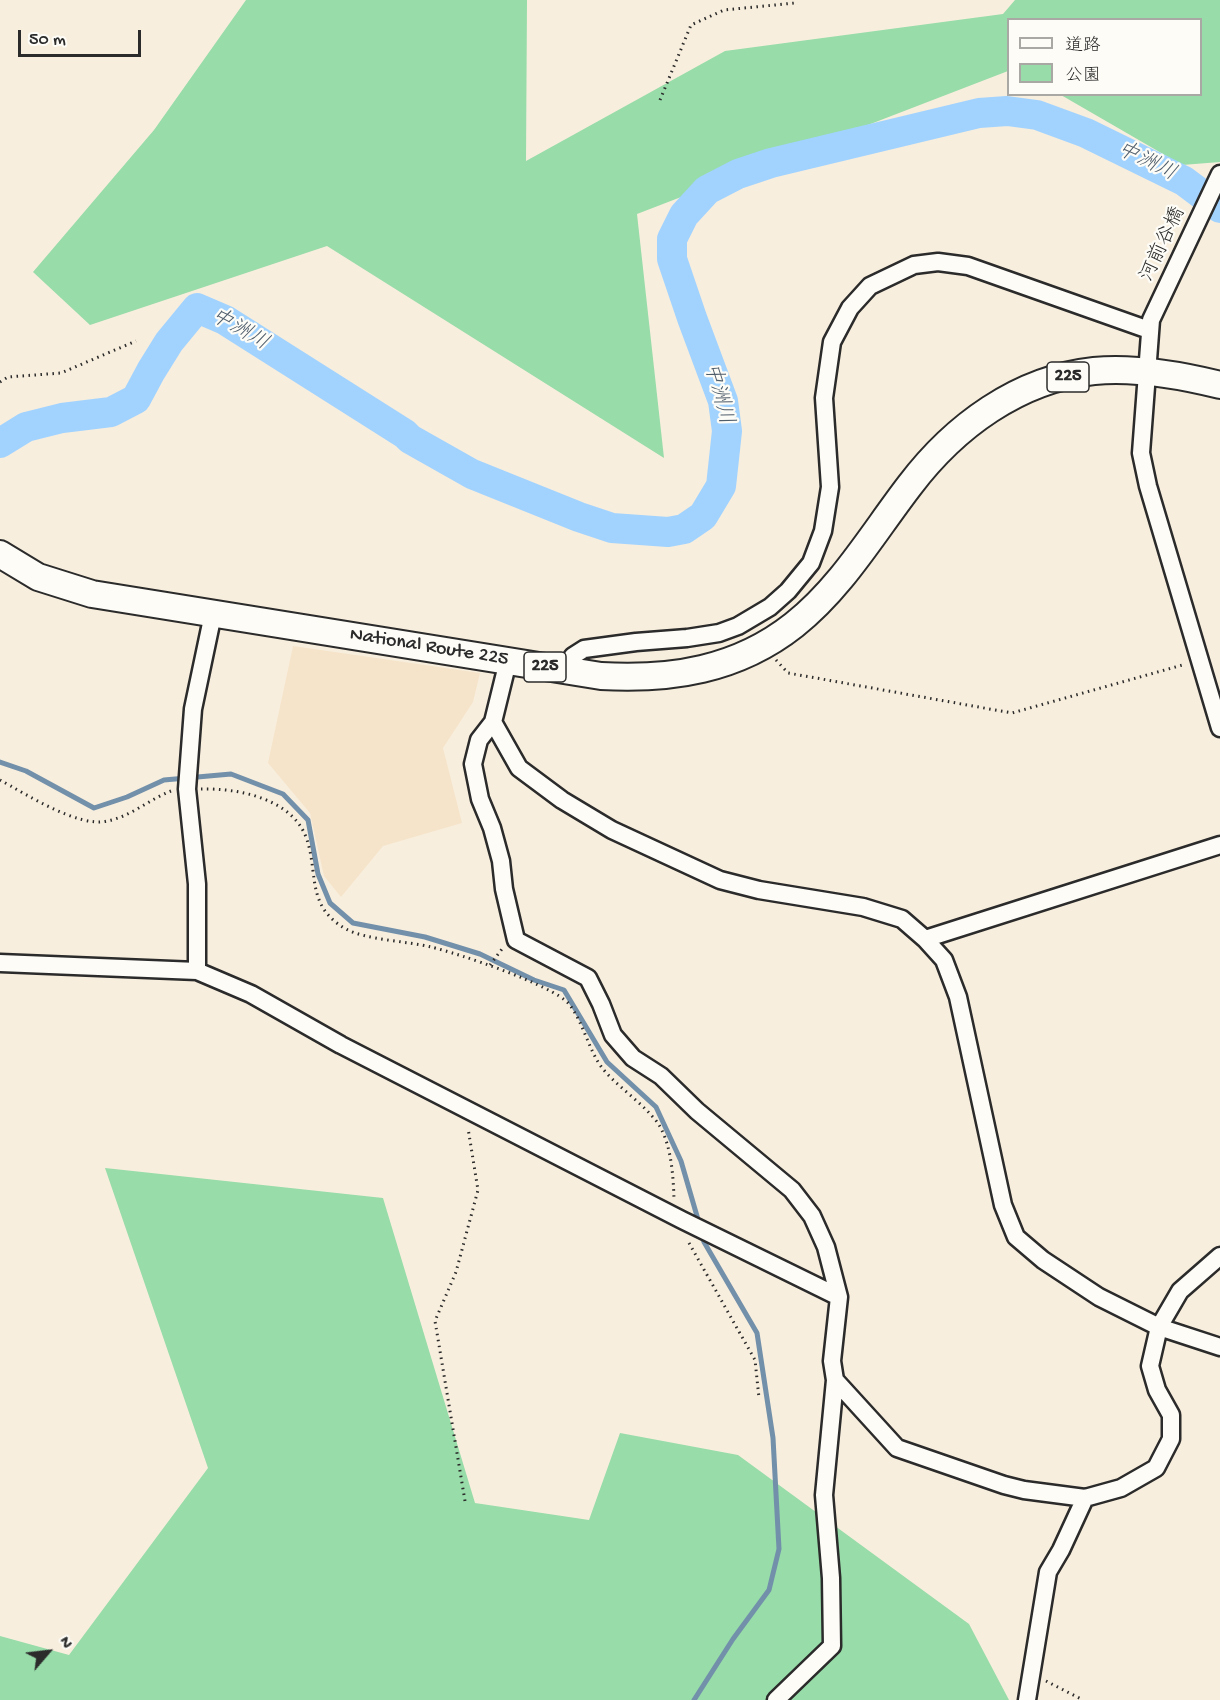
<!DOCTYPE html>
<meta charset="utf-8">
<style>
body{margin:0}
#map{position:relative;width:1220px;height:1700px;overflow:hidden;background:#f8eedd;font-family:"Gochi Hand","Klee One",sans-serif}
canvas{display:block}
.legend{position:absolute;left:1007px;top:18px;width:195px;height:78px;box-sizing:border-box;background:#fdfcf7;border:2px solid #a9a8a5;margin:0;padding:8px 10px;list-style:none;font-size:18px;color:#2b2b2b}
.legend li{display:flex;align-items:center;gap:12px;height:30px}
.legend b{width:30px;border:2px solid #a9a8a5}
.north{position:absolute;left:18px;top:1622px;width:60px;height:60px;-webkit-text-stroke:4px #fdfcf7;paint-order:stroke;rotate:62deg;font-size:16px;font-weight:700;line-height:24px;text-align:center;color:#2b2b2b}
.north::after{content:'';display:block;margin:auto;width:21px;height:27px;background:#2b2b2b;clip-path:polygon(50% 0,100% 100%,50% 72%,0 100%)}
.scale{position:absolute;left:18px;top:30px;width:123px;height:27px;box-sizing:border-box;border:3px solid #2b2b2b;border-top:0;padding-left:8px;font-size:18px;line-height:21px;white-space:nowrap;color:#2b2b2b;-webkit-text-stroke:4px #fdfcf7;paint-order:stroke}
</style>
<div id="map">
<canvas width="1220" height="1700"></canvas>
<ul class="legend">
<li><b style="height:8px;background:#fdfcf7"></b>道路</li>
<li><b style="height:16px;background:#97dca9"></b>公園</li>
</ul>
<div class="north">N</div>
<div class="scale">50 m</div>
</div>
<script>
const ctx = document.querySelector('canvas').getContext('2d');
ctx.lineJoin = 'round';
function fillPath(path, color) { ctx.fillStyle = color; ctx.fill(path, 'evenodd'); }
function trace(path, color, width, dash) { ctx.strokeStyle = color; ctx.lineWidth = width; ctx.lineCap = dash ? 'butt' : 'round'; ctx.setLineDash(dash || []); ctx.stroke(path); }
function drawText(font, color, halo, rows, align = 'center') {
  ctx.font = font + ' "Gochi Hand","Klee One",sans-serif'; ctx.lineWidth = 4.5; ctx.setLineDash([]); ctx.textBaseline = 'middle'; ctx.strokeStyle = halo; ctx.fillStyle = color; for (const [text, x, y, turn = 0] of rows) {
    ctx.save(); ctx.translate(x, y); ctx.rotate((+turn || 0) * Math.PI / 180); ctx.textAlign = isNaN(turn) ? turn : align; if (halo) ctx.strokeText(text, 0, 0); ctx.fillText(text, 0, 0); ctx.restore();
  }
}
const built = new Path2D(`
 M 293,646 L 480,673 L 473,702 L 443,748 L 462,823 L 383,846 L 341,897 L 324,876 L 310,813 L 268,763 Z`);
const green = new Path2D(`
 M 246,0 L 527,0 L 526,161 L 725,51 L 1003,14 L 1015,0 L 1220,0 L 1220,162 L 1182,165 L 1061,95 L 1200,94 L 1200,20 L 1008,20 L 1008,71 L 637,214 L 664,458 L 327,246 L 90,325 L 33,272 L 154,130 Z
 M 105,1168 L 383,1198 L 475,1503 L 589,1520 L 620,1433 L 738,1455 L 969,1624 L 1009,1700 L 0,1700 L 0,1636 L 69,1655 L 208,1468 Z`);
const stream = new Path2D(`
 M 0,762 L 26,771 L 94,808 L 127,797 L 164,780 L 231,774 L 283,794 L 308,820 L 318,874 L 330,903 L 353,923 L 425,937 L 480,954 L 534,980 L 564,990 L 607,1062 L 656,1107 L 681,1161 L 699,1223
 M 694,1700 L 733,1639 L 769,1590 L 779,1549 L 773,1438 L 757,1333 L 704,1242 L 702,1235`);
const river = new Path2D(`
 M 0,443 L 26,427 L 62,418 L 111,412 L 136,399 L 151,371 L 169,342 L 197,308 L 225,320 L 405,434 L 410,439 L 472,474 L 579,517 L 612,528 L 668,532 L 684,529 L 703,516 L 721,486 L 727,431 L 723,401 L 692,318 L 672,259 L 672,239 L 684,215 L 707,190 L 738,174 L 771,163 L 979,113 L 1007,111 L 1037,115 L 1086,133 L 1184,181 L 1220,208`);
const path = new Path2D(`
 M 660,100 L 691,25 L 724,10 L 795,3 L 796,0
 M 0,382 L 8,377 L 61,373 L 136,341
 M 776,660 L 788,673 L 1012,713 L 1186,664
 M 0,780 C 26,794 78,828 107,821 C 130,817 150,799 171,791
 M 201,789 C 237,788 291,798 306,837 C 319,872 305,906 346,929 C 366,940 407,941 431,947 C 457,953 553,985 569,1004 C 584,1023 588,1050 603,1069 C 617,1086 637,1099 652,1116 C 671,1135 673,1173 674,1198
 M 490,965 L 502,949
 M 689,1243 L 755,1360 L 759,1398
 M 465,1501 L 435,1321 L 456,1272 L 478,1190 L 468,1128
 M 1046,1681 L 1083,1700`);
const minor = new Path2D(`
 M 1220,174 L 1151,320 L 1141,453 L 1148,486 L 1220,728
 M 508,661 L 493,722 L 519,768 L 562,800 L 612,830 L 720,880 L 759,890 L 863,907 L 902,919 L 925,939 L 944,960 L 958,997 L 1003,1205 L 1016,1237 L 1043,1260 L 1099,1297 L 1159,1327 L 1220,1347
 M 563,670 L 573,656 L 584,649 L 636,642 L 687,638 L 719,633 L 738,626 L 770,607 L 788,591 L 811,563 L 823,531 L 830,487 L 824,398 L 832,342 L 850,308 L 870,286 L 914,265 L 938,262 L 968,266 L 1149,330
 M 493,722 L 479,740 L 473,764 L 480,799 L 492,828 L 501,861 L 504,889 L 516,940 L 588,978 L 601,1004 L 613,1035 L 633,1058 L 661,1076 L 697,1111 L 792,1190 L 812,1216 L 826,1247 L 839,1297 L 832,1361 L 835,1380 L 824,1495 L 831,1578 L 832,1646 L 776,1700
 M 925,939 L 1220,845
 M 0,963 L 197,971 L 251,994 L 341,1045 L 682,1220 L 839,1297
 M 197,971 L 197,884 L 187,789 L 193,709 L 213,614
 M 835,1380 L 897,1448 L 1004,1485 L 1024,1490 L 1085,1498
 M 1027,1700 L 1048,1572 L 1061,1550 L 1085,1498 L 1121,1488 L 1156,1468 L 1171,1439 L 1171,1415 L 1157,1390 L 1150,1366 L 1159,1327 L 1180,1291 L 1220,1256`);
const highway = new Path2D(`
 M 0,554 L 38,577 L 92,594 L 601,676 C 671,680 737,670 794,625 C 842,587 873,533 910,485 C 954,427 1018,379 1094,371 C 1136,367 1180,375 1220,385`);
const shields = [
 [1068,377,42],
 [545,667,42]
];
const shieldNames = [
 ["225",1068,377],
 ["225",545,667]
];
const streetNames = [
 ["河前谷橋",1164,245,-65],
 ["National Route 225",429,648,9]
];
const waterNames = [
 ["中洲川",1146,163,26],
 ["中洲川",239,331,30],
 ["中洲川",717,394,75]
];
fillPath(built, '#f5e4ca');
fillPath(green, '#97dca9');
trace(stream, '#7290aa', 5);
trace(river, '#a2d3ff', 30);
trace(minor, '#2b2b2b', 21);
trace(highway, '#2b2b2b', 30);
trace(path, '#2b2b2b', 3, [1.5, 4.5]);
trace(minor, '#fdfcf7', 16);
trace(highway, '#fdfcf7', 26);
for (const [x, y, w] of shields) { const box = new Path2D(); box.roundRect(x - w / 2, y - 15, w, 30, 4.5); ctx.fillStyle = '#fdfcf7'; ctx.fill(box); trace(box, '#2b2b2b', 1.5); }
drawText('bold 18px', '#2b2b2b', null, shieldNames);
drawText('20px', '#2b2b2b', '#fdfcf7', streetNames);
drawText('italic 21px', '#4f5d6b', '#fdfcf7', waterNames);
</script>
